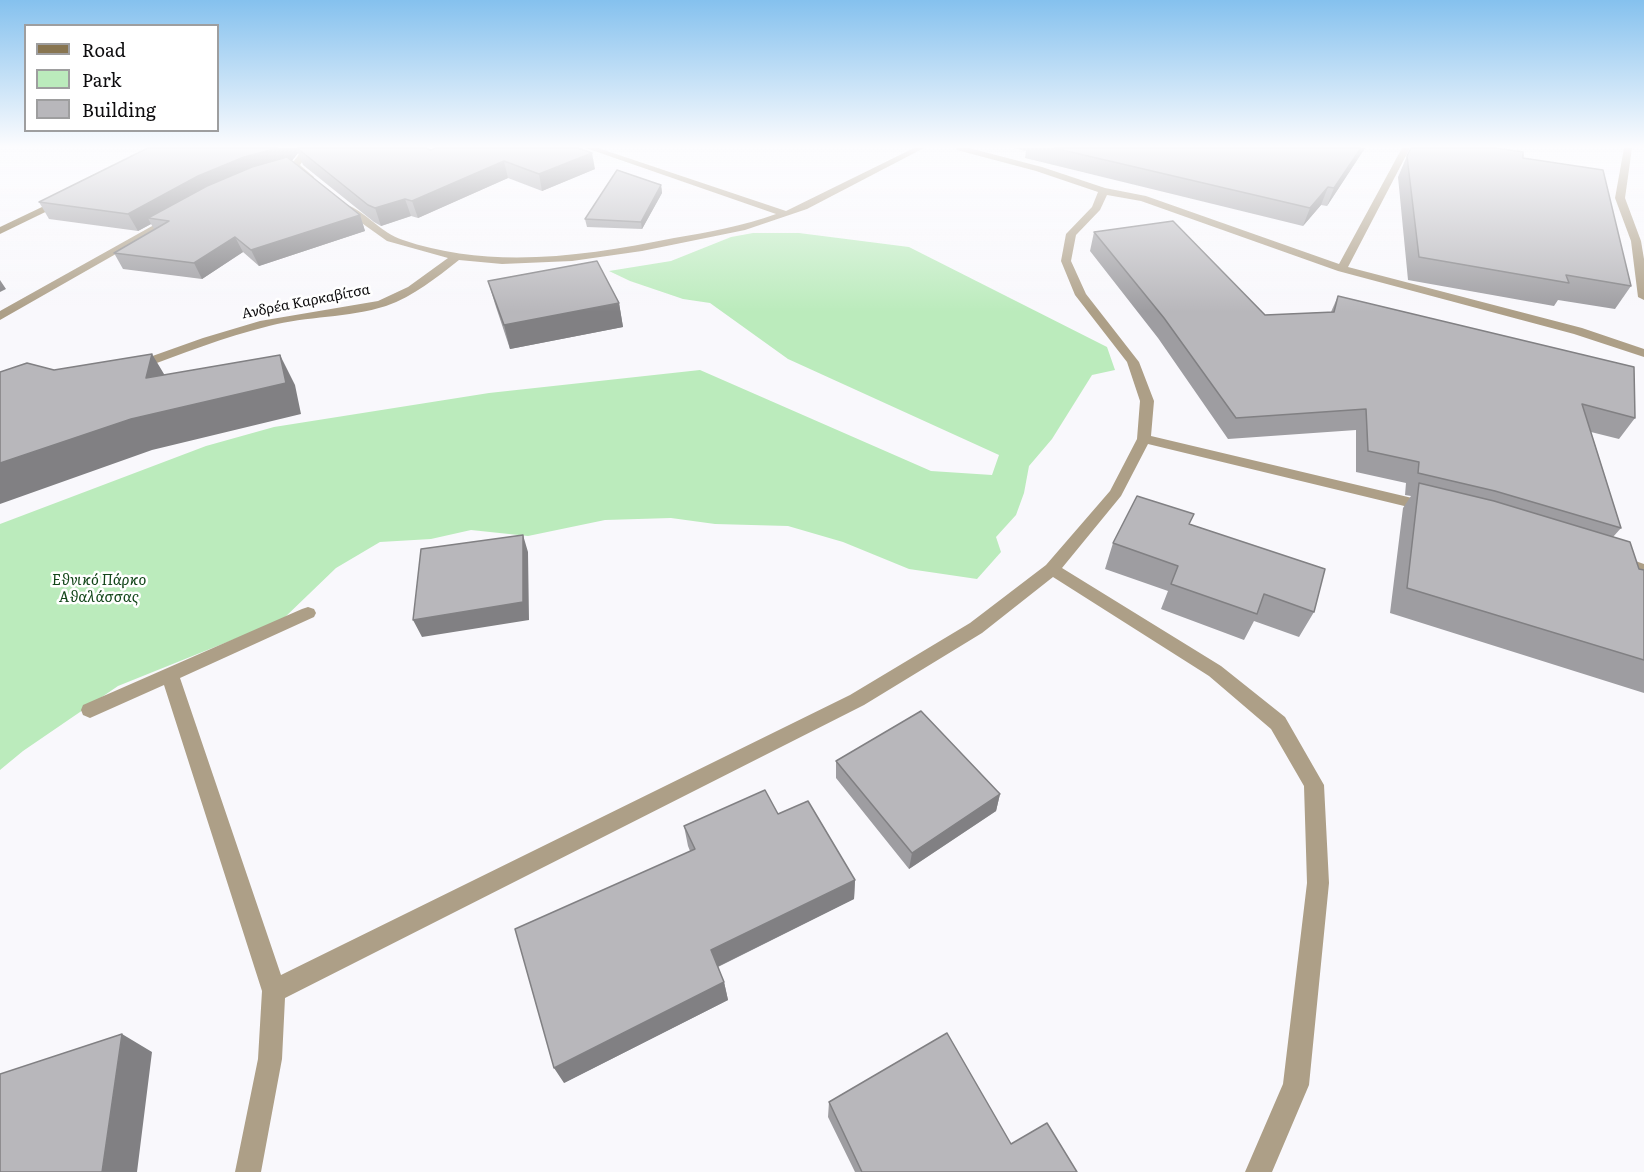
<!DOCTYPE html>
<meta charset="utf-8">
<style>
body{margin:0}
#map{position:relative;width:1644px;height:1172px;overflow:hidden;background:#f9f8fc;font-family:Literata,serif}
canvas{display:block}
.legend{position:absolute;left:24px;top:24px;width:195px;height:108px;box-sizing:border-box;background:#fff;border:2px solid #9e9e9f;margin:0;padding:8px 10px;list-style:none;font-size:18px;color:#0d0c0e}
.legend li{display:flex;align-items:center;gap:12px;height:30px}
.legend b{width:30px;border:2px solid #9e9e9f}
</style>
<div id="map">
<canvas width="1644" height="1172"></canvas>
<ul class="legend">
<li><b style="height:8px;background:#887550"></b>Road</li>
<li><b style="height:16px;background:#bbebbc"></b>Park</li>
<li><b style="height:16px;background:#b8b7bb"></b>Building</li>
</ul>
</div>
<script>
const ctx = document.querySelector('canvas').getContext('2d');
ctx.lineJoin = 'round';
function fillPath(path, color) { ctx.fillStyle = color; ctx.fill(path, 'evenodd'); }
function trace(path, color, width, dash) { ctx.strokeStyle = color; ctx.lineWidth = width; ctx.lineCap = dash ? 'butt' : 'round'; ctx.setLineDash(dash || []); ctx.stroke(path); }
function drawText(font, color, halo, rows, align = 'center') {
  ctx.font = font + ' Literata,serif'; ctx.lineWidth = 5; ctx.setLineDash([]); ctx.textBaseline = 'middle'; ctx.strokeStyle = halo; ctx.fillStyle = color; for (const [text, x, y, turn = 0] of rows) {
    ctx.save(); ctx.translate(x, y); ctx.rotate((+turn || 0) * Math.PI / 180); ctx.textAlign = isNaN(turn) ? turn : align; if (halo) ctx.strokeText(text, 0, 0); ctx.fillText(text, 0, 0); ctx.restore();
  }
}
const green = new Path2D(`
 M 753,233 L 799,233 L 909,247 L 1107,347 L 1115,370 L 1092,375 L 1052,439 L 1029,466 L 1024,493 L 1016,515 L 996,537 L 1001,552 L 977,579 L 909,569 L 843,542 L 788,526 L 715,524 L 671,518 L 605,520 L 528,536 L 471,530 L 431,539 L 380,542 L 336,568 L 282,620 L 118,686 L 23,751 L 0,770 L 0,524 L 206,446 L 274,427 L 489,393 L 700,370 L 931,471 L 992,475 L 999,455 L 788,359 L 710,303 L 683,299 L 630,281 L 609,271 L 671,261 L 731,237 Z`);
const minor = new Path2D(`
 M 304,148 L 312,148 L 300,165 L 314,177 L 314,181 L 308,181 L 290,166 Z
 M 586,148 L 598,148 L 786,211 L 914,148 L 924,148 L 807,209 L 745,230 L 642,251 L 572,261 L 502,264 L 459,260 C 436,278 414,296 386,306 C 348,318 307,316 269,326 C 224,337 181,354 138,370 L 130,370 L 128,367 L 130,364 L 203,338 L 260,321 L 378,301 L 408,287 L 448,258 L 387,241 L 342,209 L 342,205 L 345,204 C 365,211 381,233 403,240 C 491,270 585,256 674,238 C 709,232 743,226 776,214 Z
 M 956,148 L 969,148 L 1042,167 L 1105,188 L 1146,196 L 1339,264 L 1402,148 L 1410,148 L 1348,267 L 1582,328 L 1644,349 L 1644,357 L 1574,334 L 1338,271 L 1141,201 L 1107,195 L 1100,210 L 1076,235 L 1071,261 L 1086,294 L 1139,362 L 1154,401 L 1151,436 L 1429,502 L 1437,507 L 1429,512 L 1148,444 L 1121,496 L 1062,568 L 1221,666 L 1285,717 L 1324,785 L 1329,883 L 1309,1085 L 1272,1172 L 1245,1172 L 1283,1084 L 1307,883 L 1304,786 L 1271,729 L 1209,676 L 1053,577 L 982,633 L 864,705 L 285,998 L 282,1059 L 261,1172 L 235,1172 L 258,1059 L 262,991 L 164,685 L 90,718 L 83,715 L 81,710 L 83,705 L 302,609 L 308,607 L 314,609 L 316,613 L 314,617 L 180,678 L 281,975 L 850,695 L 970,623 L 1046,565 L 1110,491 L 1137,439 L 1140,401 L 1127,362 L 1075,295 L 1061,261 L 1066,234 L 1092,207 L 1098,192 L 1036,171 L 957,150 Z
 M 1624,148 L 1632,148 L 1625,198 L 1641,241 L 1644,259 L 1644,300 L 1638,297 L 1631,241 L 1615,198 Z
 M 170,216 L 179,218 L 0,320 L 0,311 Z
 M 1618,555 L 1644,564 L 1644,576 L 1612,565 L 1610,561 L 1612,557 Z`);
const secondary = new Path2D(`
 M 63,197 L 68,200 L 66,202 L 0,234 L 0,227 Z`);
const wall = new Path2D(`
 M 148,148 L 431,150 L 595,169 L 542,191 L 508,178 L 418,218 L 411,216 L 381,226 L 374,222 L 303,165 L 298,153 L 292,161 L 360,215 L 365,231 L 259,266 L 243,252 L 202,279 L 123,269 L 114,253 L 154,229 L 151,224 L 138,231 L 49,219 L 39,202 Z
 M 1013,148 L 1365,148 L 1327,206 L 1321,205 L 1303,226 L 1025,158 L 1026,151 Z
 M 1407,156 L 1523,158 L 1631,286 L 1615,309 L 1558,300 L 1554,306 L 1408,280 L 1398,177 Z
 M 661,185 L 662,193 L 642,229 L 587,227 L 585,219 Z
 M 1094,232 L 1265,315 L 1331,312 L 1338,296 L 1635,418 L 1619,439 L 1591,432 L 1621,528 L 1613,537 L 1639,569 L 1644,570 L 1644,693 L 1390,613 L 1403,508 L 1411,496 L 1405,495 L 1406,483 L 1356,472 L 1356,430 L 1228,439 L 1158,338 L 1090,251 Z
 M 488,281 L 619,303 L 623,327 L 510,349 L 495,304 Z
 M 1190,524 L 1314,612 L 1299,637 L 1254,621 L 1244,640 L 1161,609 L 1168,591 L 1105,569 L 1113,543 Z
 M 836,761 L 1000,794 L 996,811 L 909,869 L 836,778 Z
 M 778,814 L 855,880 L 854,899 L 718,967 L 724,982 L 728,1000 L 564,1083 L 690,851 L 688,846 L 684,826 Z
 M 829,1102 L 1011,1144 L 1077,1172 L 855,1172 L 828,1117 Z`);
const shadedWall = new Path2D(`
 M 278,148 L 302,148 L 297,148 L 298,153 L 291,162 L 148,218 L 151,224 L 138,231 L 128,214 L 198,176 L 244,157 Z
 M 1361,148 L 1365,148 L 1327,206 L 1334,188 Z
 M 592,153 L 595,169 L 542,191 L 539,174 Z
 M 504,161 L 508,178 L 418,218 L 412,201 Z
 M 661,185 L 662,193 L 642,229 L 641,222 Z
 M 1328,187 L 1321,205 L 1303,226 L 1310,208 Z
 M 405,199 L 411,216 L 381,226 L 375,208 Z
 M 360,215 L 365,231 L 259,266 L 251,250 Z
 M 235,237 L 243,252 L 202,279 L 194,263 Z
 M 0,280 L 6,289 L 0,292 Z
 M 619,303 L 623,327 L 510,349 L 504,325 Z
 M 152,354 L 170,384 L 146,378 Z
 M 280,355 L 295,385 L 301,414 L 152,450 L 0,504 L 0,463 Z
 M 523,535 L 528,552 L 529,620 L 422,637 L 413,620 Z
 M 1000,794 L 996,811 L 909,869 L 912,853 Z
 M 855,880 L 854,899 L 715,968 L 711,950 Z
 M 724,982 L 728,1000 L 564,1083 L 554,1068 Z
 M 122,1034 L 152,1052 L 137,1172 L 102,1172 Z`);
const building = new Path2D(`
 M 148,148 L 278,148 L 244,157 L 198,176 L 128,214 L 39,202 Z
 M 297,148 L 426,148 L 431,150 L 436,148 L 578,148 L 592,153 L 539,174 L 504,161 L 412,201 L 405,199 L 375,208 L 368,205 Z
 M 1054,148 L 1361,148 L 1334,188 L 1328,187 L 1310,208 Z
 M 1411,148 L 1496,148 L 1523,152 L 1523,158 L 1603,170 L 1631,286 L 1566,275 L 1569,283 L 1419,257 L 1407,156 Z
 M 287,157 L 360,215 L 251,250 L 235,237 L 194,263 L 114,253 L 169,221 L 148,218 L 207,186 L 252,167 Z
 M 617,170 L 661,185 L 641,222 L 585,219 Z
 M 1173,221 L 1265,315 L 1334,312 L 1338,296 L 1634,367 L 1635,418 L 1582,404 L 1621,528 L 1495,491 L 1418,473 L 1419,462 L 1368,451 L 1366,409 L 1236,418 L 1164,318 L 1094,232 Z
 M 597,261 L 619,303 L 504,325 L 488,281 Z
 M 152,354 L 146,378 L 280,355 L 286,383 L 131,419 L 0,463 L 0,372 L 27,363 L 54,370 Z
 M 1419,483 L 1494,501 L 1630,542 L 1639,569 L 1644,570 L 1644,660 L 1407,588 Z
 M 1137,496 L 1194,514 L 1189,524 L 1325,569 L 1314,612 L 1264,594 L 1257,614 L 1171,584 L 1178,566 L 1113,543 Z
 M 523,535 L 523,602 L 413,620 L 421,549 Z
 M 921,711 L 1000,794 L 912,853 L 836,761 Z
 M 765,790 L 778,814 L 808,801 L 855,880 L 711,950 L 724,982 L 554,1068 L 515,929 L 695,849 L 684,826 Z
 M 947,1033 L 1011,1144 L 1047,1123 L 1077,1172 L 862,1172 L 829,1102 Z
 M 122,1034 L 102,1172 L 0,1172 L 0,1074 Z`);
const farStreetnames = [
 ["Ανδρέα Καρκαβίτσα",306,302,-11]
];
const parkNames = [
 ["Εθνικό Πάρκο",99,581],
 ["Αθαλάσσας",99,598]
];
fillPath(green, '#bbebbc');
fillPath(minor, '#ad9f87');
fillPath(secondary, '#887550');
fillPath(wall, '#9e9da1');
fillPath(shadedWall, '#818083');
fillPath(building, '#b8b7bb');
trace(building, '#818083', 1.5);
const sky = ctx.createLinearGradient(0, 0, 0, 312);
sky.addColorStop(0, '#85c1ee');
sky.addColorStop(0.47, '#fcfcfe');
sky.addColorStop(1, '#fcfcfe00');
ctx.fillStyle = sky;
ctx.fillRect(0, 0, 1644, 312);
drawText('14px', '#0d0c0e', '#fff', farStreetnames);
drawText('italic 15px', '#114518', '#fff', parkNames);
</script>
